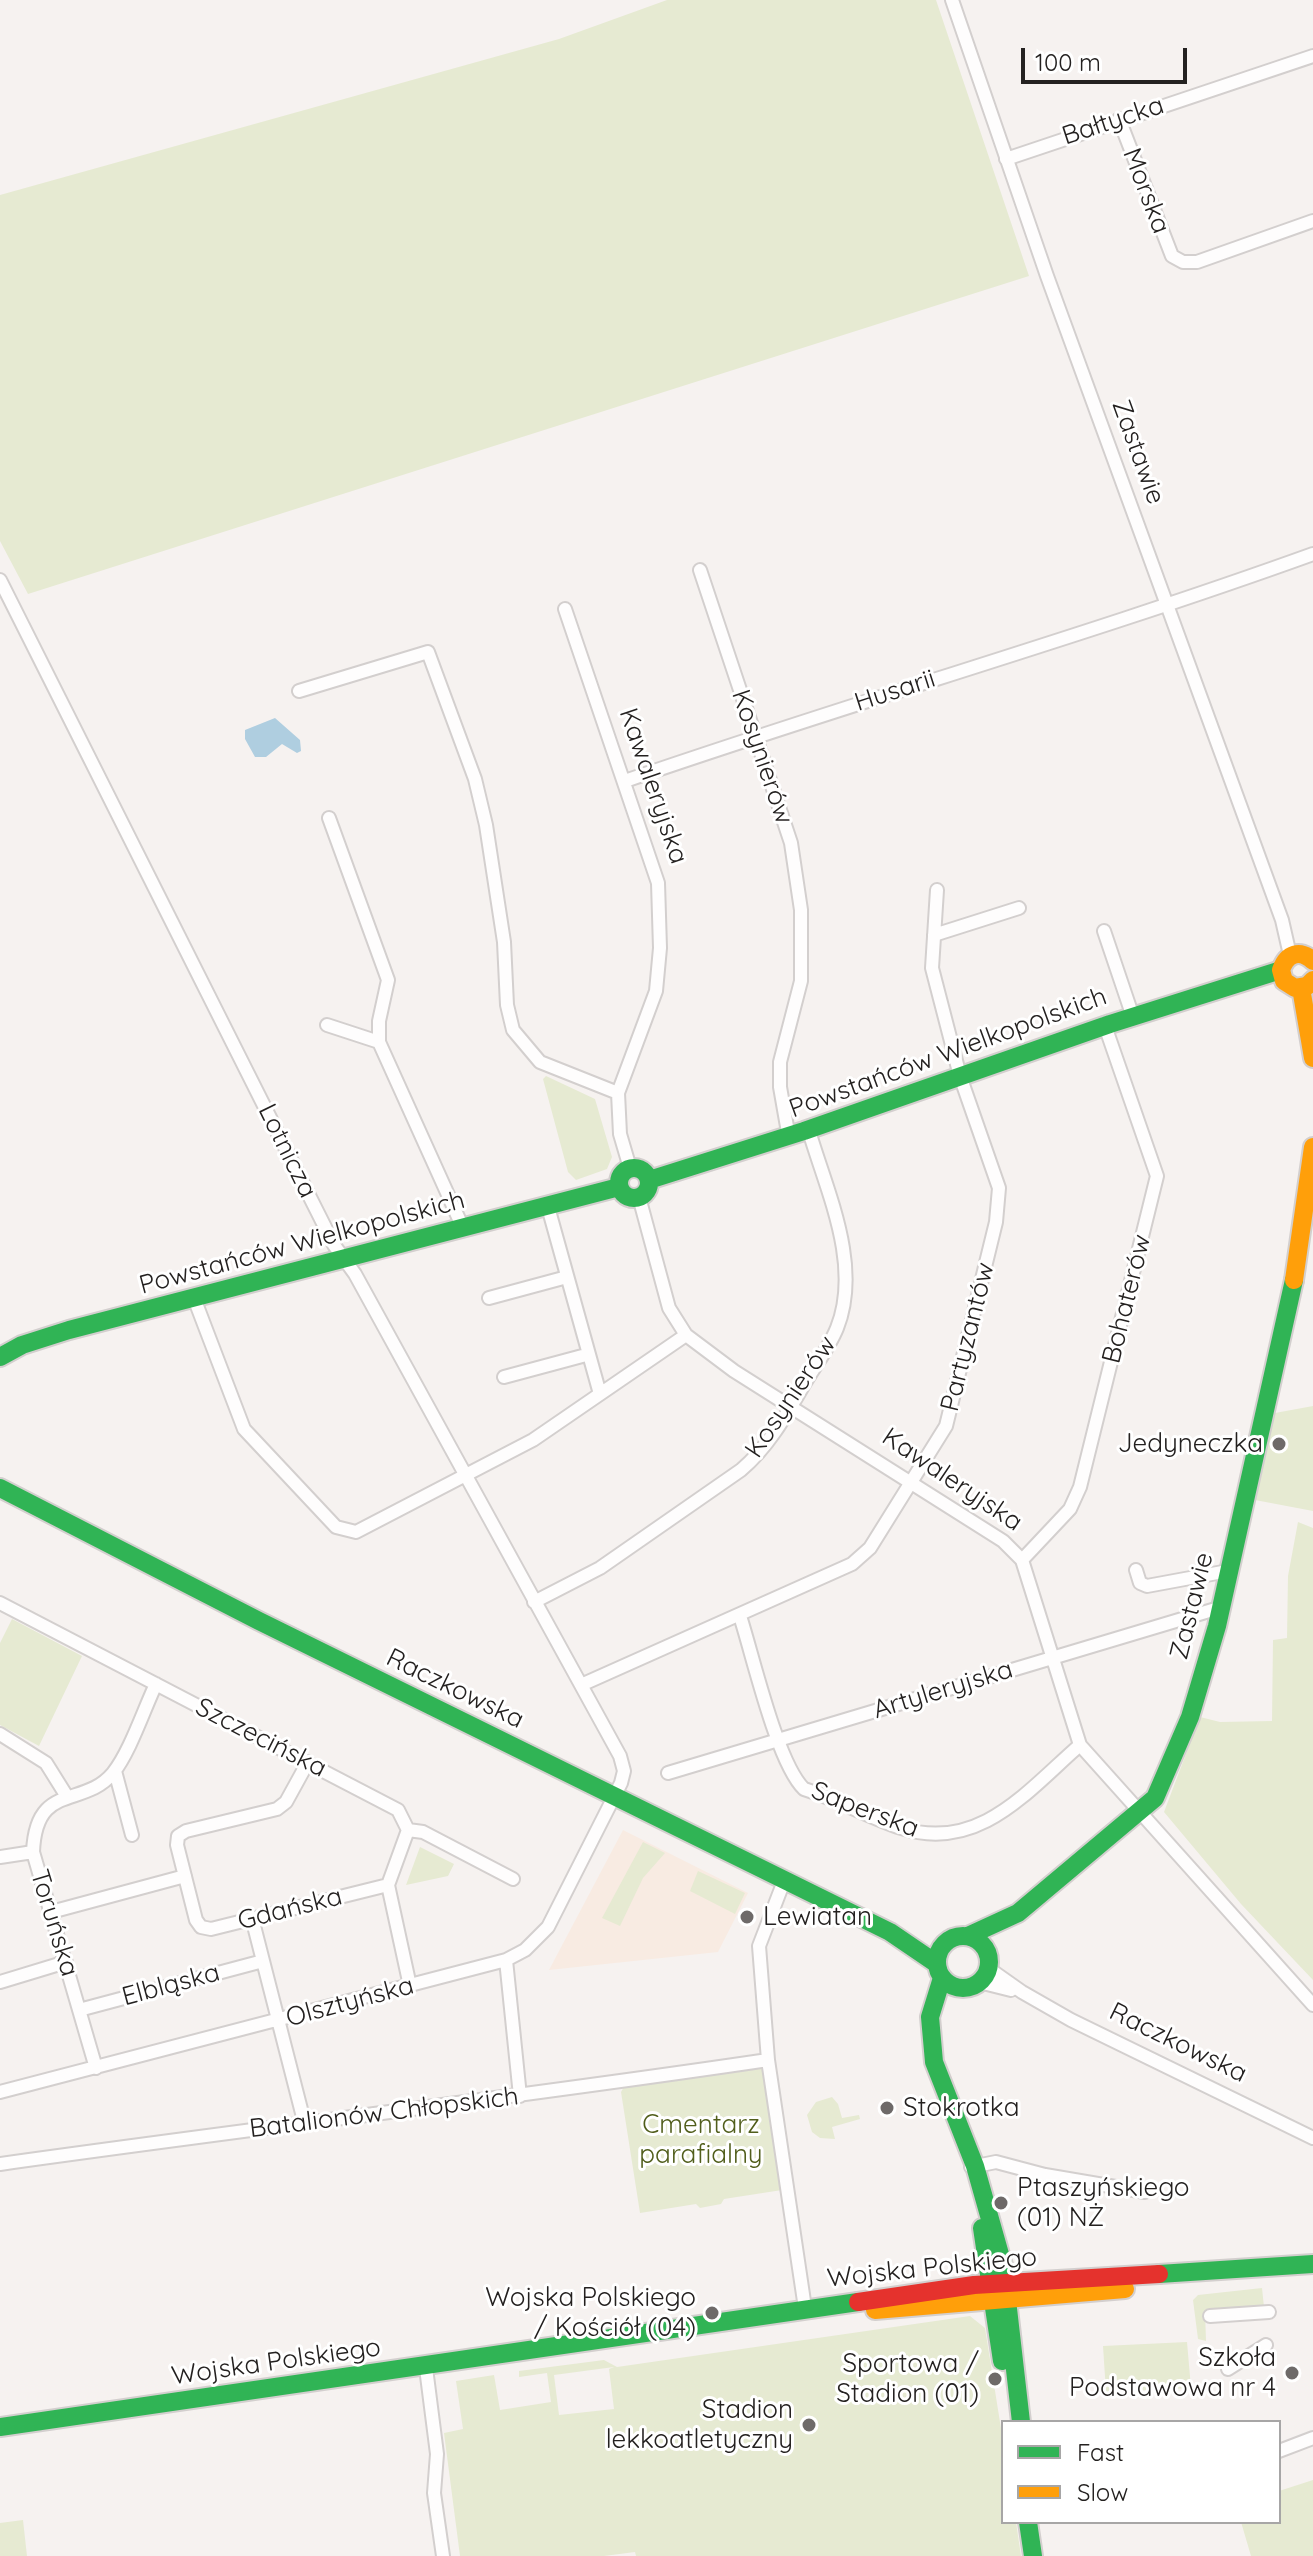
<!DOCTYPE html>
<meta charset="utf-8">
<style>
body{margin:0}
#map{position:relative;width:1313px;height:2556px;overflow:hidden;background:#f6f2f0;font-family:Quicksand,sans-serif}
canvas{display:block}
.legend{position:absolute;left:1001px;top:2420px;width:280px;height:104px;box-sizing:border-box;background:#fff;border:2px solid #a7a6a6;margin:0;padding:10px 14px;list-style:none;font-size:24px;color:#242120}
.legend li{display:flex;align-items:center;gap:16px;height:40px}
.legend b{width:40px;border:2px solid #a7a6a6}
.scale{position:absolute;left:1021px;top:48px;width:166px;height:36px;box-sizing:border-box;border:4px solid #242120;border-top:0;padding-left:10px;font-size:24px;line-height:28px;white-space:nowrap;color:#242120;-webkit-text-stroke:6px #fff;paint-order:stroke}
</style>
<div id="map">
<canvas width="1313" height="2556"></canvas>
<ul class="legend">
<li><b style="height:10px;background:#30b455"></b>Fast</li>
<li><b style="height:10px;background:#ff9f0a"></b>Slow</li>
</ul>
<div class="scale">100 m</div>
</div>
<script>
const ctx = document.querySelector('canvas').getContext('2d');
ctx.lineJoin = 'round';
function fillPath(path, color) { ctx.fillStyle = color; ctx.fill(path, 'evenodd'); }
function trace(path, color, width, dash) { ctx.strokeStyle = color; ctx.lineWidth = width; ctx.lineCap = dash ? 'butt' : 'round'; ctx.setLineDash(dash || []); ctx.stroke(path); }
function drawText(font, color, halo, rows, align = 'center') {
  ctx.font = font + ' Quicksand,sans-serif'; ctx.lineWidth = 6; ctx.setLineDash([]); ctx.textBaseline = 'middle'; ctx.strokeStyle = halo; ctx.fillStyle = color; for (const [text, x, y, turn = 0] of rows) {
    ctx.save(); ctx.translate(x, y); ctx.rotate((+turn || 0) * Math.PI / 180); ctx.textAlign = isNaN(turn) ? turn : align; if (halo) ctx.strokeText(text, 0, 0); ctx.fillText(text, 0, 0); ctx.restore();
  }
}
const education = new Path2D(`
 M 623,1830 L 748,1893 L 718,1952 L 549,1970 Z`);
const green = new Path2D(`
 M 667,0 L 936,0 L 1029,276 L 28,594 L 0,541 L 0,195 L 559,39 Z
 M 546,1076 L 595,1099 L 612,1157 L 607,1169 L 576,1180 L 568,1172 L 543,1079 Z
 M 1313,1406 L 1313,1511 L 1255,1500 L 1275,1413 Z
 M 1298,1522 L 1313,1528 L 1313,1980 L 1241,1904 L 1164,1812 L 1200,1717 L 1220,1722 L 1272,1721 L 1273,1640 L 1287,1638 L 1288,1576 Z
 M 12,1619 L 82,1656 L 39,1746 L 0,1725 L 0,1643 Z
 M 643,1842 L 665,1853 L 643,1878 L 620,1926 L 602,1918 Z
 M 420,1847 L 454,1864 L 448,1876 L 406,1885 Z
 M 698,1871 L 745,1893 L 735,1914 L 690,1891 Z
 M 759,2066 L 764,2072 L 782,2190 L 724,2199 L 721,2204 L 700,2208 L 696,2204 L 640,2213 L 621,2092 L 625,2085 Z
 M 832,2097 L 838,2104 L 842,2118 L 859,2115 L 860,2119 L 832,2127 L 835,2139 L 820,2138 L 812,2132 L 807,2115 L 816,2102 Z
 M 1262,2288 L 1264,2307 L 1205,2310 L 1206,2341 L 1198,2339 L 1193,2300 L 1198,2295 Z
 M 970,2316 L 985,2328 L 1003,2441 L 1003,2522 L 1016,2522 L 1021,2556 L 636,2556 L 635,2552 L 604,2556 L 460,2556 L 444,2433 L 463,2429 L 456,2381 L 494,2375 L 500,2410 L 551,2402 L 547,2373 L 519,2377 L 519,2371 L 604,2360 L 617,2367 ZM 614,2367 L 609,2369 L 614,2409 L 559,2415 L 554,2375 Z
 M 1187,2342 L 1191,2388 L 1106,2392 L 1103,2346 Z
 M 1313,2480 L 1313,2556 L 1251,2556 L 1241,2522 L 1279,2522 L 1279,2491 Z
 M 23,2520 L 27,2556 L 0,2556 L 0,2523 Z`);
const water = new Path2D(`
 M 275,718 L 300,740 L 301,751 L 297,753 L 282,744 L 266,757 L 255,757 L 245,739 L 245,730 Z`);
const street = new Path2D(`
 M 952,0 L 1047,276 L 1282,920 L 1290,955
 M 1119,119 L 1172,256 L 1183,262 L 1197,262 L 1313,221
 M 1006,159 L 1313,56
 M 700,570 L 791,843 L 801,910 L 801,981 L 780,1062 L 780,1087 L 789,1138
 M 0,580 L 334,1245 L 355,1274 L 620,1756 L 624,1771 L 621,1783 L 548,1927 L 525,1950 L 506,1960 L 0,2092
 M 565,609 L 658,883 L 660,948 L 656,991 L 618,1093 L 620,1134 L 630,1168
 M 299,691 L 428,652 L 475,779 L 486,825 L 504,942 L 507,1005 L 513,1030 L 540,1062 L 618,1093
 M 625,781 C 853,702 1086,636 1313,554
 M 329,818 L 388,980 L 379,1021 L 379,1042 L 463,1228
 M 1104,931 L 1132,1014
 M 934,935 L 1019,908
 M 327,1025 L 379,1042
 M 639,1197 L 669,1308 L 686,1335 L 734,1371 L 1003,1541 L 1022,1560 L 1080,1745 L 1313,2005
 M 548,1207 L 600,1394
 M 194,1298 L 244,1429 L 336,1527 L 356,1532 L 533,1440 L 686,1335
 M 489,1298 L 567,1277
 M 504,1377 L 586,1355
 M 1022,1560 L 1070,1509 L 1080,1487 L 1157,1176 L 1104,1023
 M 1136,1570 L 1140,1583 L 1147,1586 L 1228,1571
 M 534,1602 L 600,1568 L 741,1470 C 768,1447 785,1417 803,1386 C 814,1367 829,1348 837,1328 C 862,1265 827,1192 809,1131
 M 0,1603 L 398,1810 L 408,1830 L 423,1832 L 513,1879
 M 740,1616 C 753,1656 777,1763 804,1789 C 837,1799 868,1817 901,1828 C 979,1853 1027,1791 1080,1745
 M 581,1685 L 852,1564 L 870,1548 L 946,1426 L 996,1222 L 999,1188 L 960,1076 L 932,968 L 937,890
 M 0,1734 L 46,1763 L 66,1795
 M 308,1762 L 286,1802 L 277,1809 L 186,1831 L 178,1836 L 177,1845 L 196,1920 L 201,1927 L 211,1929 L 388,1885
 M 115,1771 L 132,1835
 M 668,1773 L 1219,1608
 M 408,1830 L 388,1885 L 410,1986
 M 0,1857 L 33,1852
 M 784,1881 L 759,1946 L 768,2060 L 805,2308
 M 51,1912 L 185,1876
 M 252,1918 L 304,2121
 M 506,1960 L 520,2096
 M 988,1968 L 1022,1992 L 1071,2020 L 1313,2138
 M 0,1982 L 66,1962
 M 979,1982 L 1011,1990
 M 79,2010 L 263,1961
 M 96,2068 L 33,1852 C 36,1781 83,1809 113,1773 C 130,1752 144,1709 156,1684
 M 0,2164 C 256,2128 512,2098 768,2060
 M 971,2167 L 996,2162 L 1045,2175 L 1145,2192
 M 1210,2316 L 1269,2312
 M 426,2368 L 437,2454 L 434,2493 L 443,2556
 M 1228,2369 L 1266,2345
 M 1279,2451 L 1313,2438`);
const fast = new Path2D(`
 M619 1183a15 15 0 1 1 30 0a15 15 0 1 1-30 0Z
 M 649,1180 L 804,1131 L 1110,1024 L 1281,970
 M 0,1357 L 22,1345 L 69,1330 L 619,1187
 M 0,1488 L 259,1621 L 890,1932 L 937,1964
 M937 1962a26 26 0 1 1 52 0a26 26 0 1 1-52 0Z
 M 968,1936 L 1018,1913 L 1155,1798 L 1190,1717 L 1217,1626 L 1294,1280
 M 942,1978 L 930,2017 L 934,2062 L 975,2166 L 1003,2265 L 1021,2422
 M 982,2228 L 1002,2361
 M 1159,2274 L 1313,2264
 M 0,2427 L 858,2302
 M 1028,2522 L 1033,2556`);
const slow = new Path2D(`
 M 1313,961 C 1300,949 1287,953 1281,970 L 1284,981 L 1295,988 L 1307,986 L 1313,980
 M 1301,988 L 1313,1058
 M 1294,1280 L 1313,1147
 M 875,2310 L 1125,2289`);
const jam = new Path2D(`
 M 858,2302 L 974,2285 L 1159,2274`);
const markers = [
 [1279,1444,8,"#6e6a69"],
 [747,1917,8,"#6e6a69"],
 [887,2108,8,"#6e6a69"],
 [1001,2203,8,"#6e6a69"],
 [712,2313,8,"#6e6a69"],
 [1292,2373,8,"#6e6a69"],
 [995,2379,8,"#6e6a69"],
 [809,2425,8,"#6e6a69"]
];
const streetNames = [
 ["Bałtycka",1113,121,-18],
 ["Morska",1146,191,69],
 ["Zastawie",1138,452,70],
 ["Husarii",895,691,-18],
 ["Kosynierów",762,757,71],
 ["Kawaleryjska",653,786,71],
 ["Powstańców Wielkopolskich",948,1053,-20],
 ["Lotnicza",287,1151,64],
 ["Powstańców Wielkopolskich",302,1243,-15],
 ["Bohaterów",1127,1299,-76],
 ["Partyzantów",968,1337,-76],
 ["Kosynierów",791,1397,-56],
 ["Kawaleryjska",952,1480,34],
 ["Zastawie",1192,1606,-76],
 ["Raczkowska",455,1689,26],
 ["Artyleryjska",943,1690,-17],
 ["Szczecińska",261,1738,27],
 ["Saperska",865,1810,21],
 ["Gdańska",290,1909,-14],
 ["Toruńska",54,1923,73],
 ["Elbląska",171,1985,-15],
 ["Olsztyńska",350,2002,-15],
 ["Raczkowska",1178,2043,26],
 ["Batalionów Chłopskich",384,2113,-7],
 ["Wojska Polskiego",932,2268,-6],
 ["Wojska Polskiego",276,2362,-8]
];
const poiNames = [
 ["Jedyneczka",1263,1444],
 ["Lewiatan",763,1917,"left"],
 ["Stokrotka",903,2108,"left"],
 ["Ptaszyńskiego",1017,2188,"left"],
 ["(01) NŻ",1017,2218,"left"],
 ["Wojska Polskiego",696,2298],
 ["/ Kościół (04)",696,2328],
 ["Szkoła",1276,2358],
 ["Podstawowa nr 4",1276,2388],
 ["Sportowa /",979,2364],
 ["Stadion (01)",979,2394],
 ["Stadion",793,2410],
 ["lekkoatletyczny",793,2440]
];
const parkNames = [
 ["Cmentarz",701,2125],
 ["parafialny",701,2155]
];
fillPath(education, '#f8ebe2');
fillPath(green, '#e6ead2');
fillPath(water, '#afcee0');
trace(street, '#d3cfce', 16);
trace(fast, '#d3cfce', 22);
trace(slow, '#d3cfce', 22);
trace(jam, '#d3cfce', 22);
trace(street, '#fefdfd', 12);
trace(fast, '#30b455', 18);
trace(slow, '#ff9f0a', 18);
trace(jam, '#e5322d', 18);
for (const [x, y, r, color] of markers) { const dot = new Path2D(); dot.arc(x, y, r, 0, 2 * Math.PI); ctx.fillStyle = color; ctx.fill(dot); trace(dot, '#fff', 3); }
drawText('26px', '#242120', '#fff', streetNames);
drawText('26px', '#242120', '#fff', poiNames, 'right');
drawText('26px', '#515e1b', '#fff', parkNames);
</script>
